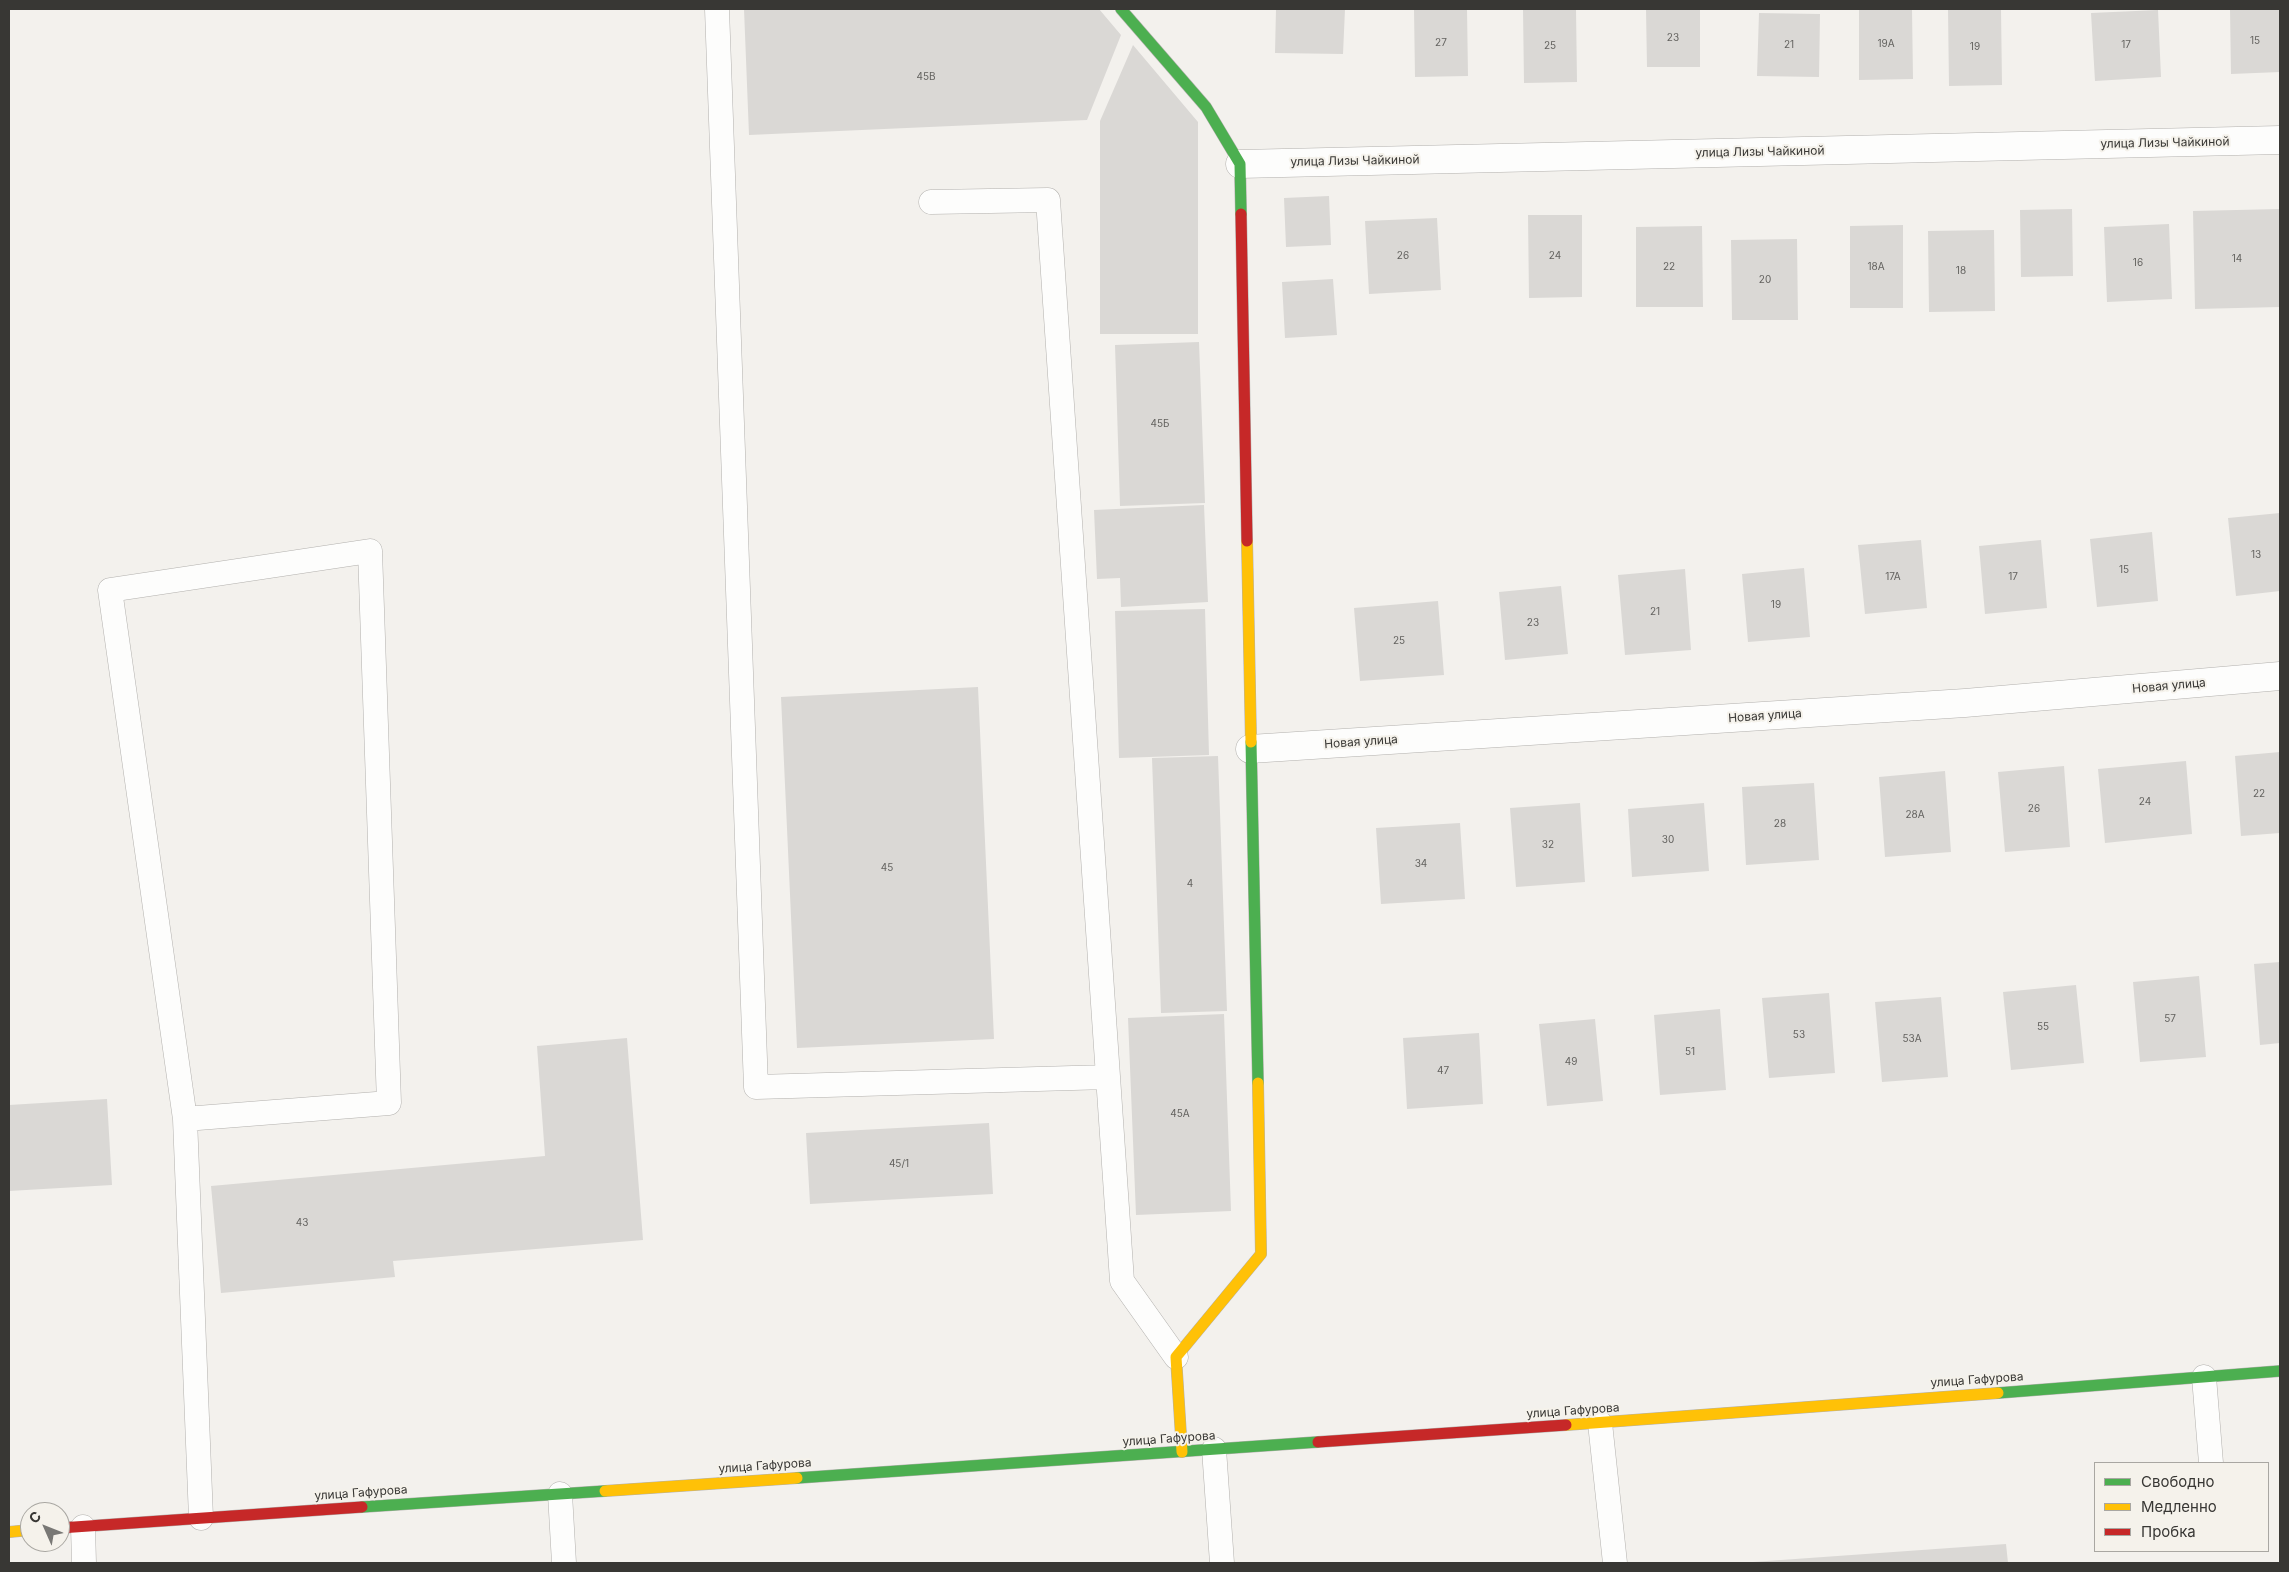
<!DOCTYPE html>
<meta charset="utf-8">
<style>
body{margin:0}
#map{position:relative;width:2289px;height:1572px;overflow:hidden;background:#f3f1ed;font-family:Inter,sans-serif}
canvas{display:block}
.frame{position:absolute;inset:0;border:10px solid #383734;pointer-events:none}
.legend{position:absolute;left:2094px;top:1462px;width:175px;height:90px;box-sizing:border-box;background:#f5f2eb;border:1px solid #a9a7a2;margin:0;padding:6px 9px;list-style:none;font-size:15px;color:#383734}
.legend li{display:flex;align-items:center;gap:10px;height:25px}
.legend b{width:25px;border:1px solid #a9a7a2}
.north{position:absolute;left:20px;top:1502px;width:50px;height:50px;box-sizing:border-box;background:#f5f2eb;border:1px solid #a9a7a2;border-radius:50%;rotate:314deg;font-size:14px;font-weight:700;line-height:20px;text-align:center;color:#383734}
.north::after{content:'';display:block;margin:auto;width:18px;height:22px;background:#797875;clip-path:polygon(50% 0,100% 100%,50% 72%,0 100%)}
</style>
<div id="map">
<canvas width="2289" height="1572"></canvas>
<div class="frame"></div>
<ul class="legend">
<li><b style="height:6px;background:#4caf50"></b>Свободно</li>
<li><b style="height:6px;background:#ffc107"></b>Медленно</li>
<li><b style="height:6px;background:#c62828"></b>Пробка</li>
</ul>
<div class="north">С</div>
</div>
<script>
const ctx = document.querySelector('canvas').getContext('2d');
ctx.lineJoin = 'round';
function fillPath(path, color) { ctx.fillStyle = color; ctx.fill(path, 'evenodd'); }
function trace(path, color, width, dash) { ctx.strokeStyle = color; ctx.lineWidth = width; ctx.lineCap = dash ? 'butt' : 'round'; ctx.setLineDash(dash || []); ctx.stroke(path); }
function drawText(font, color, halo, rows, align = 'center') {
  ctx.font = font + ' Inter,sans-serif'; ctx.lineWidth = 4; ctx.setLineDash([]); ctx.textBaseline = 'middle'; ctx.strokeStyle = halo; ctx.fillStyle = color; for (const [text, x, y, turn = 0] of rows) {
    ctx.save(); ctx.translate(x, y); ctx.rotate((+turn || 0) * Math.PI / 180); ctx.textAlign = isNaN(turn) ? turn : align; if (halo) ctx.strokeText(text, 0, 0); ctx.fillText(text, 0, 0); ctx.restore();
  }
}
const building = new Path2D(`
 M 744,9 L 1099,9 L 1121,35 L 1087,120 L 749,135 Z
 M 1276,9 L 1345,9 L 1343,54 L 1275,53 Z
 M 1414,9 L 1467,9 L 1468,76 L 1415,77 Z
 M 1523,9 L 1576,9 L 1577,82 L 1524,83 Z
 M 1646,9 L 1700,9 L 1700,67 L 1647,67 Z
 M 1859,9 L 1912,9 L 1913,79 L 1859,80 Z
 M 1948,9 L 2001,9 L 2002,85 L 1949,86 Z
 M 2230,9 L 2280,9 L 2280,72 L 2231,74 Z
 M 2158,10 L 2161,77 L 2095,81 L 2091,13 Z
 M 1759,13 L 1820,14 L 1819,77 L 1757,76 Z
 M 1133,45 L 1198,122 L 1198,334 L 1100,334 L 1100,121 Z
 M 1329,196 L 1331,245 L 1286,247 L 1284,198 Z
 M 2072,209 L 2073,276 L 2021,277 L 2020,210 Z
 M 2280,209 L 2280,307 L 2195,309 L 2193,211 Z
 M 1528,215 L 1582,215 L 1582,297 L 1529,298 Z
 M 1437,218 L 1441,290 L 1369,294 L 1365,221 Z
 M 2169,224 L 2172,299 L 2107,302 L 2104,227 Z
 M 1903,225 L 1903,308 L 1850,308 L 1850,226 Z
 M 1702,226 L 1703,307 L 1636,307 L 1636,227 Z
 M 1994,230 L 1995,311 L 1929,312 L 1928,231 Z
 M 1797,239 L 1798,320 L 1732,320 L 1731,240 Z
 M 1333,279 L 1337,335 L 1285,338 L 1282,282 Z
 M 1199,342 L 1205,503 L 1120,506 L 1115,345 Z
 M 1204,505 L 1208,602 L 1121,607 L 1120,578 L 1097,579 L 1094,510 Z
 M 2280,513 L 2280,591 L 2236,596 L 2228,518 Z
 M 2152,532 L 2158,601 L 2097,607 L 2090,539 Z
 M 1921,540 L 1927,608 L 1865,614 L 1858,545 Z
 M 2041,540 L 2047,608 L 1985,614 L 1979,546 Z
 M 1804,568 L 1810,637 L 1748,642 L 1742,574 Z
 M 1685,569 L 1691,650 L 1625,655 L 1618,575 Z
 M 1561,586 L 1568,654 L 1505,660 L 1499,592 Z
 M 1438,601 L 1444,675 L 1360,681 L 1354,608 Z
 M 1205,609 L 1209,755 L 1119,758 L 1115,611 Z
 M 978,687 L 994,1039 L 797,1048 L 781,697 Z
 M 2280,752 L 2280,833 L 2241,836 L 2235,756 Z
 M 1218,756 L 1227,1011 L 1161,1013 L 1152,758 Z
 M 2186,761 L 2192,834 L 2105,843 L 2098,769 Z
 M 2064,766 L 2070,847 L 2005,852 L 1998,772 Z
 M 1945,771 L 1951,852 L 1885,857 L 1879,777 Z
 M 1814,783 L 1819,860 L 1746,865 L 1742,787 Z
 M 1580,803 L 1585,882 L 1516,887 L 1510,808 Z
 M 1704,803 L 1709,871 L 1632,877 L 1628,809 Z
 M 1460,823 L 1465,899 L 1381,904 L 1376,828 Z
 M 2280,962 L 2280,1043 L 2260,1045 L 2254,964 Z
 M 2199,976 L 2206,1057 L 2140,1062 L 2133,982 Z
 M 2076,985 L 2084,1063 L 2011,1070 L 2003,992 Z
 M 1829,993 L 1835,1073 L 1769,1078 L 1762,998 Z
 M 1941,997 L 1948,1077 L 1882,1082 L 1875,1002 Z
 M 1720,1009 L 1726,1090 L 1660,1095 L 1654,1015 Z
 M 1224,1014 L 1231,1211 L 1136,1215 L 1128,1018 Z
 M 1595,1019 L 1603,1101 L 1547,1106 L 1539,1024 Z
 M 1479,1033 L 1483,1104 L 1407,1109 L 1403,1038 Z
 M 627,1038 L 643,1240 L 393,1261 L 395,1277 L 221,1293 L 211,1186 L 545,1156 L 537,1046 Z
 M 107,1099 L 112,1185 L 9,1191 L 9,1105 Z
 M 989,1123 L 993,1194 L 810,1204 L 806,1133 Z
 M 2006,1544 L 2008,1563 L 1753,1563 L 1753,1562 Z`);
const lane = new Path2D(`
 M 717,9 L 756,1087 L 1108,1077
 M 931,202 L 1048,200 L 1122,1281 L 1176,1357
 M 185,1119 L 110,590 L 370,551 L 389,1103 L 185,1119 L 201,1518
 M 2204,1377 L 2211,1463
 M 1600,1423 L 1615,1563
 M 1214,1449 L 1222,1563
 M 560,1494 L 564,1563
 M 83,1527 L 84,1563`);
const street = new Path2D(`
 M 1240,164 L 2280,140
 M 1250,749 L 1965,703 L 2280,676`);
const fast = new Path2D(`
 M 1121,9 L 1206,107 L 1240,164 L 1241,214
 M 1251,742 L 1258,1083
 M 1998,1393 L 2280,1371
 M 797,1478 L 1318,1442
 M 362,1507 L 605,1491`);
const slow = new Path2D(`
 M 1247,541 L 1251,742
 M 1566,1425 L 1998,1393
 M 1182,1452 L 1176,1357 L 1261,1254 L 1258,1083
 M 605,1491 L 797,1478
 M 9,1532 L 30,1530`);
const jam = new Path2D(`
 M 1241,214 L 1247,541
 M 1318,1442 L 1566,1425
 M 60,1528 L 362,1507`);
const numberNames = [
 ["23",1673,38],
 ["15",2255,41],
 ["27",1441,43],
 ["19А",1886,44],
 ["21",1789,45],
 ["17",2126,45],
 ["25",1550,46],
 ["19",1975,47],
 ["45В",926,77],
 ["26",1403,256],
 ["24",1555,256],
 ["14",2237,259],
 ["16",2138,263],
 ["22",1669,267],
 ["18А",1876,267],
 ["18",1961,271],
 ["20",1765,280],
 ["45Б",1160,424],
 ["13",2256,555],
 ["15",2124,570],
 ["17А",1893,577],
 ["17",2013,577],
 ["19",1776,605],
 ["21",1655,612],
 ["23",1533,623],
 ["25",1399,641],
 ["22",2259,794],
 ["24",2145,802],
 ["26",2034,809],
 ["28А",1915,815],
 ["28",1780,824],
 ["30",1668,840],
 ["32",1548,845],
 ["34",1421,864],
 ["45",887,868],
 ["4",1190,884],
 ["57",2170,1019],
 ["55",2043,1027],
 ["53",1799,1035],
 ["53А",1912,1039],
 ["51",1690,1052],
 ["49",1571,1062],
 ["47",1443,1071],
 ["45А",1180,1114],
 ["45/1",899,1164],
 ["43",302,1223]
];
const streetNames = [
 ["улица Лизы Чайкиной",2165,143,-1],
 ["улица Лизы Чайкиной",1760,152,-1],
 ["улица Лизы Чайкиной",1355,161,-1],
 ["Новая улица",2169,686,-5],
 ["Новая улица",1765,716,-4],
 ["Новая улица",1361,742,-4],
 ["улица Гафурова",1977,1380,-4],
 ["улица Гафурова",1573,1411,-4],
 ["улица Гафурова",1169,1439,-4],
 ["улица Гафурова",765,1466,-4],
 ["улица Гафурова",361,1493,-4]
];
fillPath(building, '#dad8d5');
trace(lane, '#b2b0ad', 25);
trace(street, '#b2b0ad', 29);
trace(fast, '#b2b0ad', 12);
trace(slow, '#b2b0ad', 12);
trace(jam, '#b2b0ad', 12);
trace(lane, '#fdfdfc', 24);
trace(street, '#fdfdfc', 28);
trace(fast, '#4caf50', 11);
trace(slow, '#ffc107', 11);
trace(jam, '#c62828', 11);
drawText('10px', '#63625f', null, numberNames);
drawText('12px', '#383734', '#f5f2eb', streetNames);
</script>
